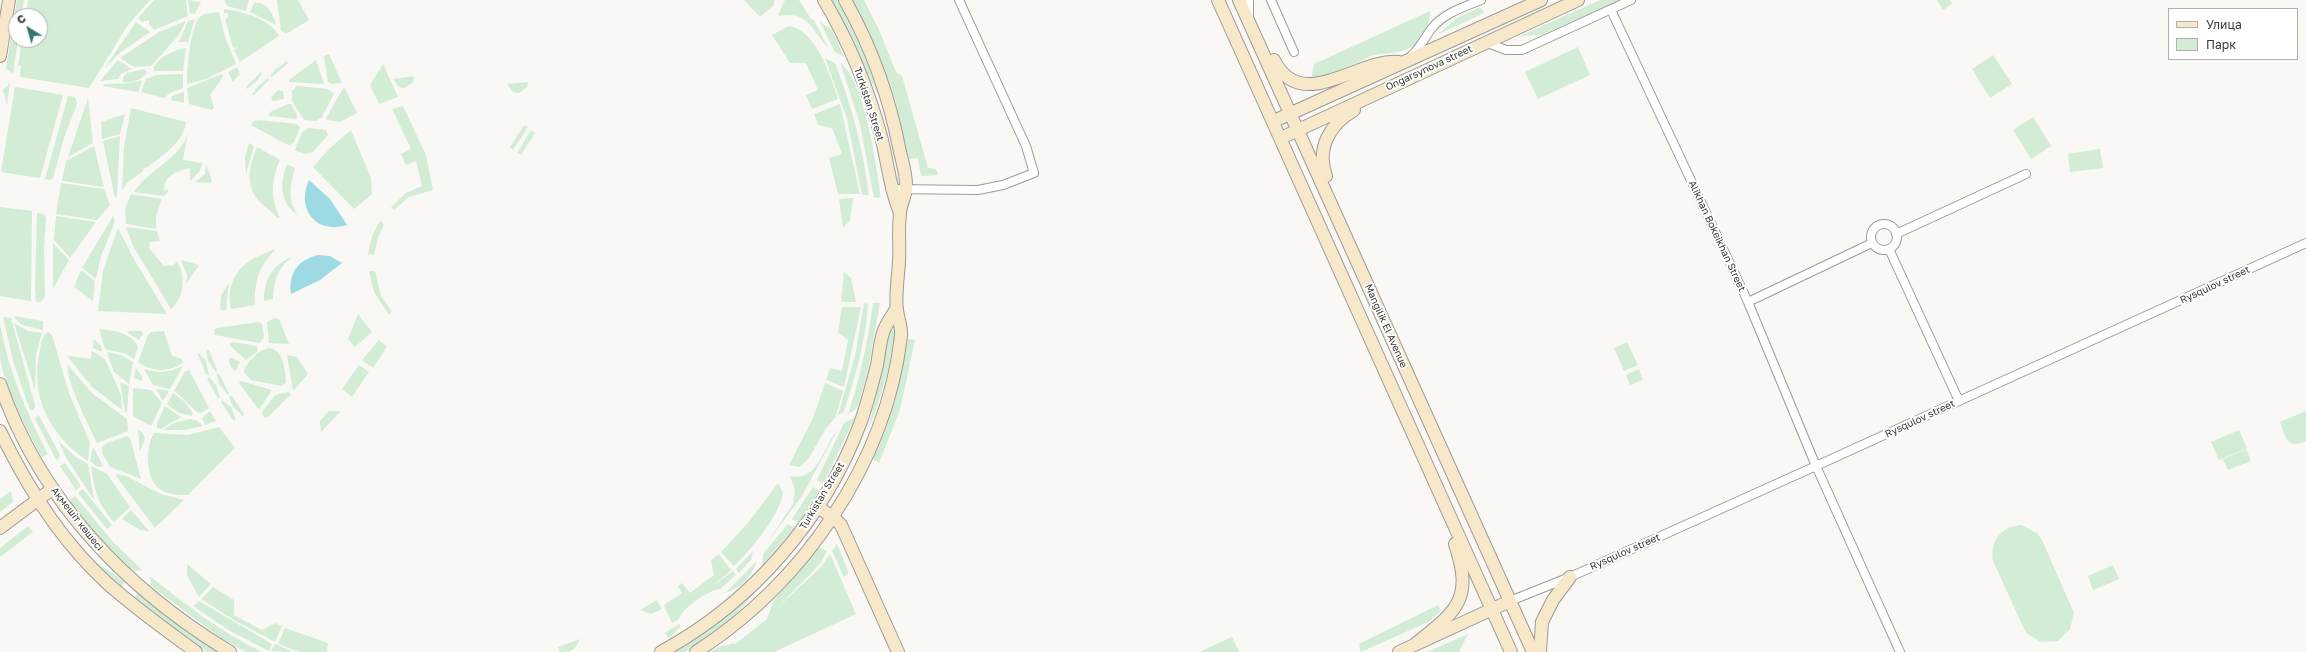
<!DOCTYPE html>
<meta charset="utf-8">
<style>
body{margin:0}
#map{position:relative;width:2306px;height:652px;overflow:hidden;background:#f9f8f5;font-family:"Golos Text",sans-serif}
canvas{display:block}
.legend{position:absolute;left:2168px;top:8px;width:130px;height:52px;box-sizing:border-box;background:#fff;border:1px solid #b0b0af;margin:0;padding:5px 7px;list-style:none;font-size:12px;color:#393938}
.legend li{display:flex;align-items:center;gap:8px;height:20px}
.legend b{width:20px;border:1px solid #b0b0af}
.north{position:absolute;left:8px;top:8px;width:40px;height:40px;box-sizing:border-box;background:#fff;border:1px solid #b0b0af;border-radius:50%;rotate:323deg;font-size:11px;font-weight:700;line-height:16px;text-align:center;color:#393938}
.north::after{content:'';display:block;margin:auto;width:14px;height:18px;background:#35796c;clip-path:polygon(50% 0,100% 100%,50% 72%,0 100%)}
</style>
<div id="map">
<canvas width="2306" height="652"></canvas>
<ul class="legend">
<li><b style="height:5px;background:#f7e8ca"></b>Улица</li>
<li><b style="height:11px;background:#d2ecd6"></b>Парк</li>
</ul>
<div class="north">С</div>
</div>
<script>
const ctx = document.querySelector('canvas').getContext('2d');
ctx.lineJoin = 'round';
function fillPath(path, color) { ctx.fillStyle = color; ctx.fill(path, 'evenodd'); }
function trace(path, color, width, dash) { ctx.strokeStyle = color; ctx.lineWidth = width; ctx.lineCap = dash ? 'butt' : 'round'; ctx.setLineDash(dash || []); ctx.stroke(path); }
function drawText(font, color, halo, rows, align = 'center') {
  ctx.font = font + ' "Golos Text",sans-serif'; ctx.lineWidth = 4; ctx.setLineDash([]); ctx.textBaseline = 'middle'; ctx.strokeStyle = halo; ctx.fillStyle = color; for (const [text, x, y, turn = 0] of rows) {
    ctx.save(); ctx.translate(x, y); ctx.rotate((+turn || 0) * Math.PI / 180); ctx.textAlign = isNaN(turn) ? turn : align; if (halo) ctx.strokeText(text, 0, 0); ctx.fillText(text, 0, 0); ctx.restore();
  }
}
const green = new Path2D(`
 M 17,0 L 24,0 L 21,16 L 16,16 L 16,40 L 18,40 L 13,74 L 6,68 Z
 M 28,0 L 150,0 L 128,25 L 89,88 L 20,77 L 21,66 L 18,66 L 22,40 L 40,40 L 40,16 L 26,16 Z
 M 154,0 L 186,0 L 188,16 L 154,30 L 149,24 L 149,20 L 142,22 L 138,18 Z
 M 188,0 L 201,2 L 195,14 L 190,13 Z
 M 224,0 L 249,0 L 246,11 L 227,6 Z
 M 277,0 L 298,0 L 309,20 L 286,34 L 281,30 Z
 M 744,0 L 775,0 L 773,6 L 760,17 Z
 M 785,0 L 799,0 L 811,19 L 814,20 L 828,48 C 812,30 808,10 779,16 L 778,15 Z
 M 831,0 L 837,0 C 855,32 869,64 880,99 Z
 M 852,0 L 864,0 L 879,30 L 896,72 L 902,76 L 928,168 L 936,169 L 938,175 L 921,176 L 918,158 L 909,159 L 895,99 L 876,48 Z
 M 1600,0 L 1620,0 L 1541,35 L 1520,36 Z
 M 1937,0 L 1950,0 L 1952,4 L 1943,10 Z
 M 254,3 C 267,1 273,14 276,25 L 250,12 Z
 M 1478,8 L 1482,9 L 1484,13 L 1437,35 L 1457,18 Z
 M 224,9 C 241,11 271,19 279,36 L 240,62 L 234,50 L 238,47 L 233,48 L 225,19 L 228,18 L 228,13 L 224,13 Z
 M 1430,11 C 1431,28 1419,47 1402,51 C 1392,54 1381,53 1371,56 C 1351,65 1333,75 1311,81 L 1314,64 Z
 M 219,12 L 225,37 L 236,64 L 206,79 L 187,84 C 187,71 190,23 201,16 C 205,13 214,13 219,12 Z
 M 195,19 L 188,42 L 179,42 L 188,21 Z
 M 186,21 L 179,35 L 151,66 L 134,67 L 120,58 L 159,32 Z
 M 136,22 L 150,32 L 121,52 L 104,69 Z
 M 820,22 L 832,30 L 844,57 L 835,52 Z
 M 789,26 C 816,30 831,76 838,99 L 812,109 L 806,95 L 818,90 L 806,63 L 790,63 L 772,35 Z
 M 1578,47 L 1590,75 L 1538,99 L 1525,72 Z
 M 186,48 L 183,71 L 154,71 C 152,59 177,49 186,48 Z
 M 329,54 L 342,83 L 331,84 L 328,82 L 324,56 Z
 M 1993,55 L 2012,84 L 1990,98 L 1972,69 Z
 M 825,58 L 835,63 C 852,106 863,149 869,195 L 862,195 L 847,119 Z
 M 118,60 L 132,69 L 121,74 L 118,79 L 100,81 Z
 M 316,60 L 324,84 L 289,82 L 289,80 Z
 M 287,61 L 288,63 L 272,77 L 270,76 L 275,70 Z
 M 840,62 C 865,82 876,164 881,197 L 874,198 L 860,124 Z
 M 383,64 L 398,97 L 379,104 L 370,85 Z
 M 237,67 L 240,74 L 233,82 L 228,72 Z
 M 144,69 L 147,72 C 144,79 130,84 123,82 L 123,77 L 127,73 Z
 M 261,72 L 262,73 L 257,81 L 247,89 L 246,87 Z
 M 183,74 L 183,88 L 170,93 L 164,98 L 141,92 L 146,79 L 157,75 Z
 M 222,74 L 223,77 L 210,95 L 214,107 L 212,110 L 189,104 L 187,88 Z
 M 414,76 L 413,82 L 405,88 L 399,87 L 393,79 Z
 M 268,78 L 269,80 L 254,95 L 252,95 L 256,88 Z
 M 142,80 L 138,92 L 103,86 L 104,84 C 119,83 127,85 142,80 Z
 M 528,82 L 527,87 L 519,93 L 513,92 L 507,84 Z
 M 10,83 L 7,105 L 3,90 Z
 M 297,86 L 328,89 L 334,94 L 322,117 L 316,121 L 304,120 L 292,101 L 292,91 Z
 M 15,87 L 63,95 L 40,178 L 1,172 Z
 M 344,87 L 357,113 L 340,122 L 327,120 L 326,118 Z
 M 278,90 L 283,91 L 284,99 L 273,101 L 271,98 Z
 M 184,92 L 184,103 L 171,100 L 172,96 Z
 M 68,96 L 75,97 L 77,104 L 64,138 L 53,178 L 50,180 L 45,179 Z
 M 88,98 L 93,143 L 68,157 Z
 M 288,104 L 291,104 L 297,115 L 297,119 L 269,116 L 270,112 Z
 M 840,104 L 860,194 L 838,194 L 829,158 L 842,154 L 832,128 L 818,125 L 814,114 Z
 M 403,106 L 426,155 L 433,190 L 409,197 L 394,210 L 391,207 L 406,193 L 422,186 L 416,161 L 406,165 L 401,154 L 411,149 L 392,109 Z
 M 131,108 L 186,122 C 183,144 163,154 148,167 L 144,168 L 143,171 L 127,183 L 122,191 L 124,147 Z
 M 125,114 L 120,134 L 102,139 L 101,122 Z
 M 2033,117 L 2051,146 L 2031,159 L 2013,130 Z
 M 259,120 L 297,124 L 300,128 L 294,142 L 290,145 L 286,144 L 251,125 L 254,121 Z
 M 524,125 L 528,127 L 513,150 L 510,147 Z
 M 309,128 L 326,130 L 328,135 L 313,152 L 304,154 L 295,150 L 302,132 Z
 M 351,130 L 371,178 L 372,194 L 354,209 L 313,167 L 331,147 Z
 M 531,130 L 535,133 L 521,155 L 517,153 Z
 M 188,133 L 183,160 L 203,163 L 199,172 L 190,181 L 190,169 L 188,168 C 175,173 164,175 164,191 L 168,189 L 168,192 L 164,196 L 134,192 C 148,170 180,159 188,133 Z
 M 120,136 L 117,196 L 115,198 L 103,141 Z
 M 249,143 L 254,146 L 246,174 L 245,157 Z
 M 94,146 L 104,187 L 62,181 L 66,161 Z
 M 257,147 L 280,160 C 271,180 270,197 280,218 L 277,218 C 273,212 266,208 261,203 C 244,186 249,167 257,147 Z
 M 2100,149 L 2103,168 L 2070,172 L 2068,154 Z
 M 206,164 L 212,181 L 209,183 L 195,182 L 205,174 Z
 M 287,164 L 295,168 C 290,185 287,200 298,215 C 279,203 280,182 287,164 Z
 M 61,183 L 104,189 L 110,205 L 97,220 L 56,214 Z
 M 131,194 L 162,199 L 156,216 L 156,229 L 126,224 L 125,209 Z
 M 853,198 L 850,220 L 843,228 L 839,199 Z
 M 0,207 L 32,211 L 31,301 L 0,296 Z
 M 37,213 L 44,214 L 46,219 L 44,247 L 45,296 L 41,302 L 36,302 L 35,290 Z
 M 56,216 L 96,222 L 70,258 L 54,240 Z
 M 113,216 L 115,222 L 101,256 L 96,279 L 82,268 Z
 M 380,221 L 384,225 L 378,238 L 374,255 L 368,254 L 372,236 Z
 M 126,227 L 157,231 L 160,241 L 150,242 L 149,248 L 164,266 L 174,265 L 177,261 C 186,276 185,297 171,309 L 133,246 Z
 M 118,228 L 135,261 L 167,314 L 98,311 L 103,271 Z
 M 53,243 L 69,260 L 53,289 Z
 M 274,249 L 275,250 C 259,266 254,282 255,305 L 231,309 C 227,289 233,271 251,260 C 258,255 266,254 274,249 Z
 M 292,257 C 277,269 274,281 273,299 L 264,301 C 264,280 272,265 292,257 Z
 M 181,260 L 199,265 L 186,284 L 187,275 Z
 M 81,270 L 95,281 L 93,301 L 74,287 Z
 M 369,271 L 375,271 L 381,296 L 392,311 L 389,315 L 374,292 Z
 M 844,272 L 851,278 L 856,302 L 841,302 Z
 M 229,282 L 226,310 L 220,310 L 221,296 Z
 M 864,303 L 868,304 C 866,341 855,376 844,412 L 838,415 L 855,356 Z
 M 873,303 L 880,303 L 868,370 L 859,403 L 855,410 L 848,414 C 860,378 868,341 873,303 Z
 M 842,307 L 861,307 L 844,387 L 826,380 L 830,368 L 842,371 L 848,340 L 838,332 Z
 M 358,314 L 372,332 L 355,347 L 348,339 Z
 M 13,316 L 43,321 L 43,330 L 22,325 Z
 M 3,317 L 11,318 L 35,405 L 34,410 L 30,410 L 13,361 Z
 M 275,318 L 279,319 L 289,344 L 269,343 L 267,322 Z
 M 259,322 L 262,324 L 264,337 L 260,343 L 215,335 L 214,330 L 217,328 Z
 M 0,323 C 8,370 26,412 48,454 L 42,457 C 27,430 4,388 0,357 C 0,346 0,334 0,323 Z
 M 14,323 L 28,331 L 42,333 L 36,355 L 35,390 Z
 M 99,329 C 112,330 133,333 138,347 L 134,359 L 126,354 L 105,349 Z
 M 890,330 L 896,331 C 890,366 881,398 868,431 Z
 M 129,331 L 142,331 L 143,334 L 139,340 L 128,333 Z
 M 164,331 L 172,356 L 182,359 L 183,363 C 168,373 152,372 138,362 L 148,335 L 151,332 Z
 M 48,332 L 52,335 L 69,393 L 90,443 L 88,461 C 50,436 29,396 40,350 C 41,344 42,335 48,332 Z
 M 94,339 L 101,346 L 102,352 L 93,348 Z
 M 908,339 L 915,340 L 900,410 L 879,463 L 873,459 L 897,392 Z
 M 379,340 L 387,347 L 373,368 L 362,360 Z
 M 233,342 L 257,346 L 258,351 L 246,360 L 230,346 L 230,343 Z
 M 1627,342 L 1638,365 L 1624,371 L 1614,348 Z
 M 270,348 C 284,352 285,370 286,382 L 282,386 L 251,380 L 244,372 C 245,363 261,348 270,348 Z
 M 206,350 L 209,350 L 217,370 L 216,372 L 208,361 Z
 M 92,351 L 105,359 L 121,395 L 122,410 L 92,387 L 67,356 L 91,359 Z
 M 107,352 L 121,355 L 133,362 L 129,384 L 114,372 Z
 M 199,353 L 206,361 L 209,375 L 206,374 L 198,355 Z
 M 287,355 L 297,357 L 308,374 L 293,391 Z
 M 232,358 L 240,362 L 236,371 C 232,370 228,362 229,358 Z
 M 68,365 L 92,393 L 127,419 L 128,431 L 97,443 C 90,428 65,380 68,365 Z
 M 359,365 L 369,372 L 352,397 L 342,389 Z
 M 183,366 L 170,389 L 153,385 L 144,369 C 159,373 169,373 183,366 Z
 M 136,368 L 142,376 L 142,381 L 134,378 Z
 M 1639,369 L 1643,380 L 1630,385 L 1626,375 Z
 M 189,370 L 209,408 L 201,413 C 194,413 183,396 174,391 L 185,371 Z
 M 217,373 L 219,374 L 229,393 L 228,395 L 219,384 Z
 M 209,377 L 216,385 L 220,398 L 218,398 L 207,379 Z
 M 241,381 L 272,390 L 259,410 L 239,383 Z
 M 120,382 L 129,386 L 127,412 L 125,412 Z
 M 825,383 L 843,391 L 835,418 L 826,428 L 809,458 L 800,467 L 789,465 L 813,418 Z
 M 133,388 L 151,390 L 162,403 L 151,426 L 133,416 Z
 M 156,389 L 169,391 L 163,401 Z
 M 288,392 L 291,394 L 268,417 L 264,418 L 262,412 L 275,395 Z
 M 173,393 L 185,402 L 193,413 L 192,416 L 179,413 L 167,404 Z
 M 229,396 L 232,396 L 244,414 L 243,416 L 233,407 Z
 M 222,400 L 231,407 L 236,420 L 233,420 L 221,402 Z
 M 165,406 L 181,417 L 161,429 L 157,428 L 157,423 Z
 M 210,411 L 216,421 L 205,425 L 202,418 Z
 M 329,411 L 341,411 L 321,432 L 320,421 Z
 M 2306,411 L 2306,441 C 2287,450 2286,437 2280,422 Z
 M 38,414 L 60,455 L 57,461 L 35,419 Z
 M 855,417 L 823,484 L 817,480 L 844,423 Z
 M 190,419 L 198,421 L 203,426 L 185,430 L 163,430 L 174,423 Z
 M 219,427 L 235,448 L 188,495 C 179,495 169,495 161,490 C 145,480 145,447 154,433 L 188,435 Z
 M 838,429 L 802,496 L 767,543 L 793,504 L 795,490 L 790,476 C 819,482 823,446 838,429 Z
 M 138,430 L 142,432 L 145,438 L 140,452 Z
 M 2239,430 L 2247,448 L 2219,460 L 2211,442 Z
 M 127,436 L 130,438 L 141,479 L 110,467 L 102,453 L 102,447 L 109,442 Z
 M 58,441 L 76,457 L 88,464 L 94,500 L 67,459 Z
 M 93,447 L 103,466 L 98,467 L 90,461 Z
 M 2246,449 L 2251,461 L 2228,470 L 2223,459 Z
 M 65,463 L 81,486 L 76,490 L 60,466 Z
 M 91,466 L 107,474 L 130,507 L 114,522 C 98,505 94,489 91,466 Z
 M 117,474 L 126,476 L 161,494 L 184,500 L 155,528 L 116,476 Z
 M 778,483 L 783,492 C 781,514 750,551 734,566 L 721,552 L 748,523 Z
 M 813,487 L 819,491 L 798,523 L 792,519 Z
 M 83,489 L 112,525 L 107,529 L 78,493 Z
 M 11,491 L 13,502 L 0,512 L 0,499 Z
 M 75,496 L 114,543 L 142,570 L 136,571 L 130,568 L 100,538 L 69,501 Z
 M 131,510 L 149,531 L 140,530 L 122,519 Z
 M 788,524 L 794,528 L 762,566 L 763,554 Z
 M 2021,525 L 2037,533 L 2042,540 L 2074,613 L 2070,629 L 2058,641 L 2041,642 L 2026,633 L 1993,561 C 1990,540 2001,527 2021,525 Z
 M 28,526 L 33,532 L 0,557 L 0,548 Z
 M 837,544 L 848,571 L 848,574 L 844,577 L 832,551 Z
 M 819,547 L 827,551 L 820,564 L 775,610 L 821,567 L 830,554 L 856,614 L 774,652 L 711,652 L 718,647 L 735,643 L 734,645 L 767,619 L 774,600 Z
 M 753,551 L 751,560 L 739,573 L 736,569 Z
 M 719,554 L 731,570 L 713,586 L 733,571 L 736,575 L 720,589 C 710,589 682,608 679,619 L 672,623 L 664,605 L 682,593 L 678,586 L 682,583 L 690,593 L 714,575 L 711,560 Z
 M 89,557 L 125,582 L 121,587 Z
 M 757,561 C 751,578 742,587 725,593 Z
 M 187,564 L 211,584 L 199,597 L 187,575 Z
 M 2113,565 L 2119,579 L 2093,590 L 2088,576 Z
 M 150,576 C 186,605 221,632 262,652 L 246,652 L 222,639 L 154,588 L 151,584 Z
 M 213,587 L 234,600 L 234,615 L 262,630 L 275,623 L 282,626 L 275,642 L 234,620 L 201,599 Z
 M 757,590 L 729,622 L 685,652 L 670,652 L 722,618 Z
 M 138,593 L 187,632 L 219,652 L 207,652 L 134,598 Z
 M 657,600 L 662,609 L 651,614 L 640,610 Z
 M 199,601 L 272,644 L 269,651 L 230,631 L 193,606 Z
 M 1438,605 L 1441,611 L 1428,622 L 1361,652 L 1359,644 Z
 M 679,624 L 681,626 L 669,639 L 665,633 Z
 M 285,628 L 328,643 L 327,652 L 300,652 L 278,644 Z
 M 1468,634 L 1459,652 L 1427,652 Z
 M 1232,637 L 1239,652 L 1199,652 Z
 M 580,639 C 575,650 572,652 560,652 L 558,647 Z
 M 275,644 L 293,652 L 271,651 Z`);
const water = new Path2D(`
 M 309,180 L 330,199 L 347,225 C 315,235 296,208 309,180 Z
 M 318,255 L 330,256 L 342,263 L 320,280 L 291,294 C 288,273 298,260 318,255 Z`);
const street = new Path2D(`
 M 1271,0 L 1294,52
 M 1611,10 L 1748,302 L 1816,466 L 1900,652
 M 1249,19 L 1249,0
 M 1485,42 L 1506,50 L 1522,50 L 1631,0
 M 1412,55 C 1421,47 1425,37 1432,28 C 1444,13 1464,7 1481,0
 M 890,189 L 978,190 L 1003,185 L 1034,173 L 1026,146 L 959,0
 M1871 237a13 13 0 1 1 26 0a13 13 0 1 1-26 0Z
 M 1896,234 L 2026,174
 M 1889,249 L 1959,401
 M 1748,302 L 1872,243
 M 1510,601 L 1570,577 L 1816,466 L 2306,243`);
const secondary = new Path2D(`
 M 824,0 C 849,42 868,89 881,136 C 888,163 889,186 900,213
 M 1218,0 L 1511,652
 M 1239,0 L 1533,652
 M 0,56 L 9,0
 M 1274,60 C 1301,115 1358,58 1399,62
 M 1274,121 L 1541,0
 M 1281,138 L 1578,0
 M 1326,176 C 1316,148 1330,124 1354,110
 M 0,384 C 40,500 126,589 230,652
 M 0,431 C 27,487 60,540 107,583 C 135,608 166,630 196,652
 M 818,507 L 835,519 L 841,525 L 898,652
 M 0,528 L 52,489
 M 1414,645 C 1456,611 1474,601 1455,544
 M 661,652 C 751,603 824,520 860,424 C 867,405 872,385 877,365 C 879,354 880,340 884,330 C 887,323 892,316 896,309
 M 696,652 C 803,583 886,464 901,336 C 902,327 898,319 897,310 C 895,295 898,278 899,262 C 900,246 898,230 900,214 C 900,206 905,197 906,189 C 907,177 903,164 900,152 C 890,99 872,48 845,0
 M 1399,652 L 1510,601
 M 1540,652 L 1542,622 L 1553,600 L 1570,577`);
const streetNames = [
 ["Ongarsynova street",1429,68,-25],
 ["Turkistan Street",869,104,72],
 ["Alikhan Bokeikhan Street",1717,236,65],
 ["Rysqulov street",2215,285,-25],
 ["Mangilik El Avenue",1386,326,66],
 ["Rysqulov street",1920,419,-25],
 ["Turkistan Street",822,496,-59],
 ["Ақмешіт көшесі",77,519,52],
 ["Rysqulov street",1625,552,-24]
];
fillPath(green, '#d2ecd6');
fillPath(water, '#9edae3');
trace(street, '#9c9b98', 10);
trace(secondary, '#9c9b98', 14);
trace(street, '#fff', 8);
trace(secondary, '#f7e8ca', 12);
drawText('10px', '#393938', '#fff', streetNames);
</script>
